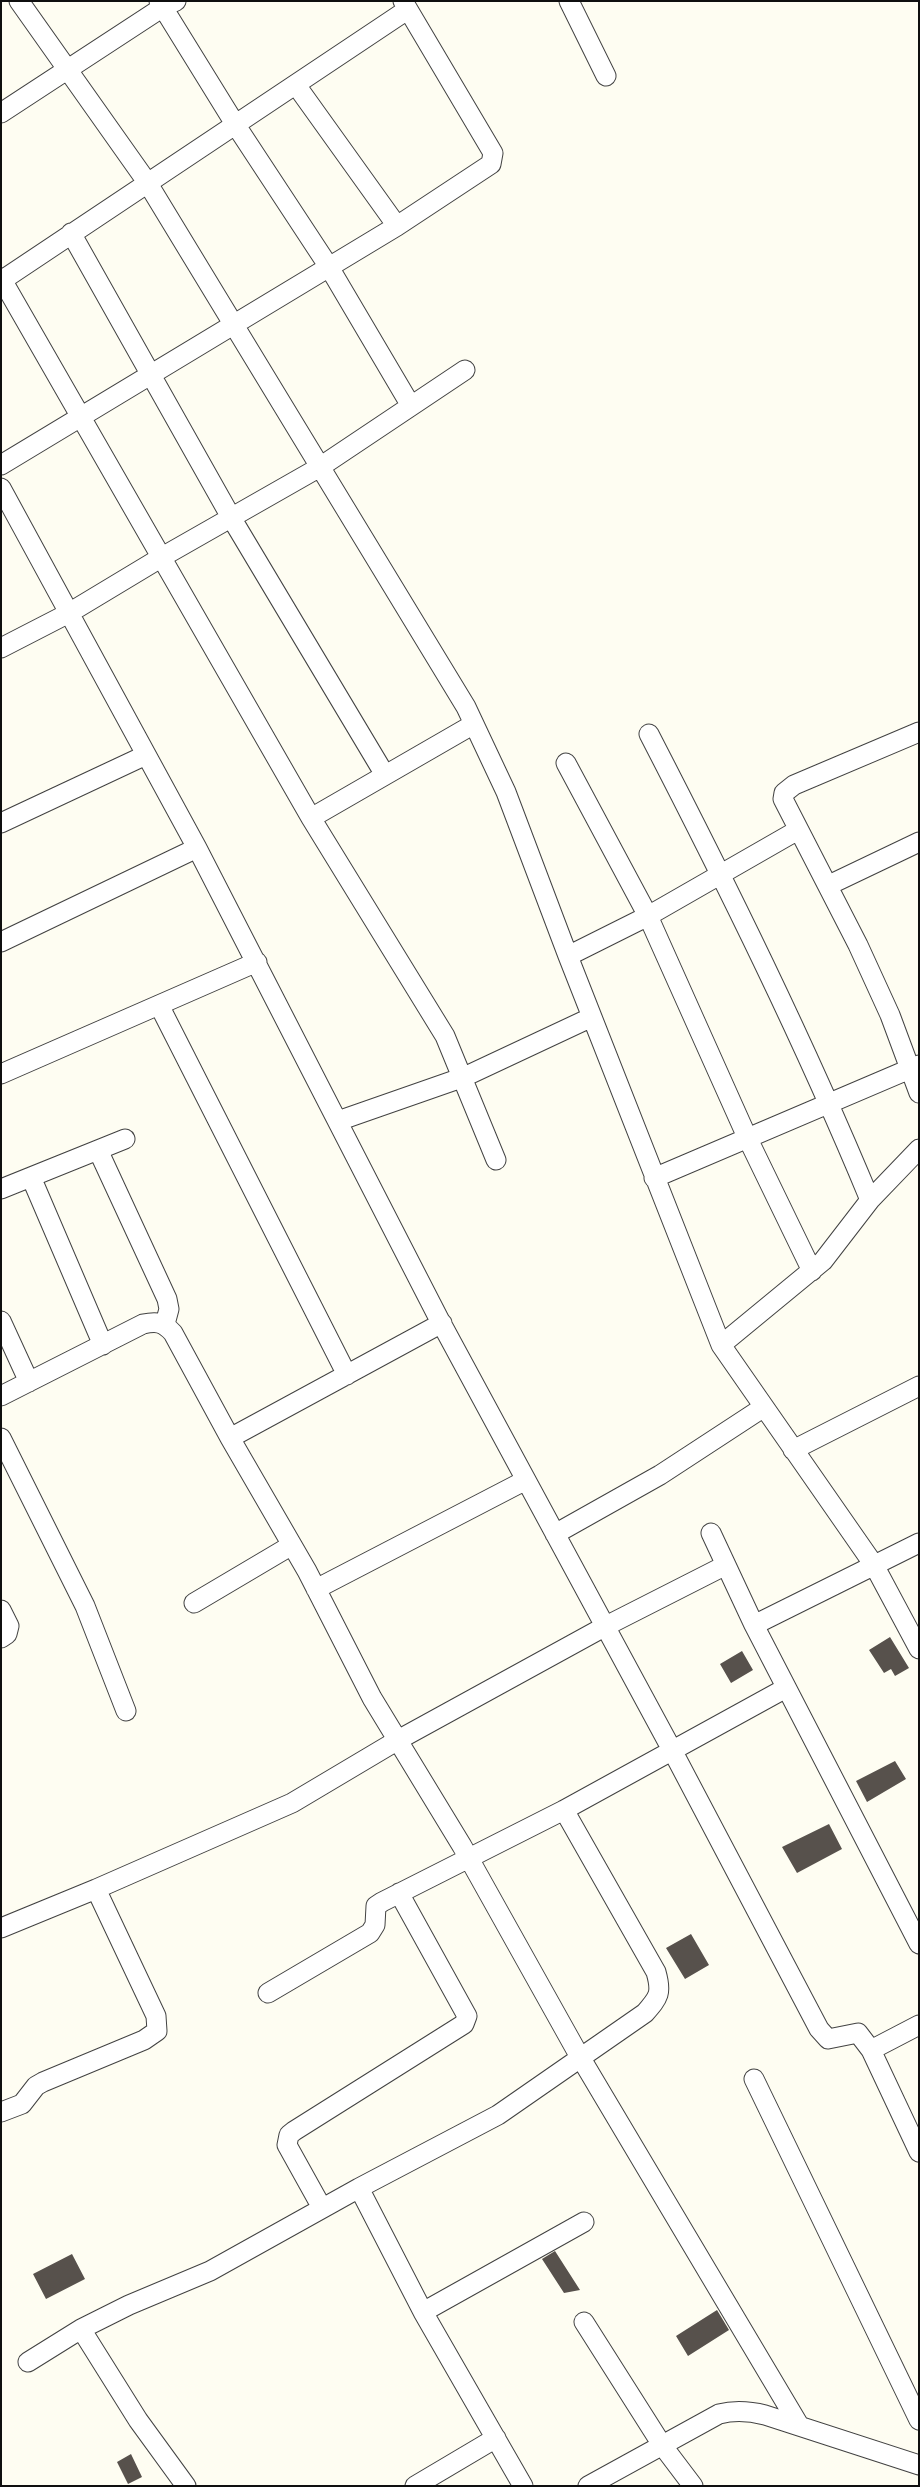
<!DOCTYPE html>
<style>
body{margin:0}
#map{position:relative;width:920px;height:2487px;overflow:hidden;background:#fefdf2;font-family:Lora,serif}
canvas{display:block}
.frame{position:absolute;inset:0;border:2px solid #0f0f0f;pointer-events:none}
</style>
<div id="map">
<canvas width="920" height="2487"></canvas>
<div class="frame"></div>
</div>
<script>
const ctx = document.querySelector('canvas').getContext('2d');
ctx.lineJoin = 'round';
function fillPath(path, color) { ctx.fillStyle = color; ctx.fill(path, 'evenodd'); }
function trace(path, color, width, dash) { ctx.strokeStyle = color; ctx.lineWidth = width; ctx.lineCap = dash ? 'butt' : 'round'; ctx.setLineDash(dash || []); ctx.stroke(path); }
const building = new Path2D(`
 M 890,1637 L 909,1668 L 895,1676 L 891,1669 L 884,1673 L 869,1650 Z
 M 742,1651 L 753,1670 L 731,1683 L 720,1664 Z
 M 895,1761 L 906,1779 L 867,1802 L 856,1781 Z
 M 829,1824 L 842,1849 L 797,1873 L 782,1847 Z
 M 691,1934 L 709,1965 L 685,1979 L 666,1948 Z
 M 555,2251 L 580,2290 L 564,2293 L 542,2259 Z
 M 72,2254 L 85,2279 L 46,2299 L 33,2274 Z
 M 717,2310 L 729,2330 L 688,2356 L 676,2336 Z
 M 131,2454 L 142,2477 L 128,2484 L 117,2462 Z`);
const street = new Path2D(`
 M 19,1 L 147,182 L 466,707 L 506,792 L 568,956 L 721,1345 L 874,1565 L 919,1649
 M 159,1 L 235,124 L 329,267 L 411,406
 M 569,1 L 606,76
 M 296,85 L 397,226
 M 1,113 L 163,7 L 176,1
 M 71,233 L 232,519 L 385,775
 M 1,278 L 311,818 L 445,1036 L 496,1160
 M 1,281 L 407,10
 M 1,465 L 397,226 L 491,164 L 493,153 L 403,1
 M 1,488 L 197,848 L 439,1319 L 672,1750 L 819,2029 L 828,2039 L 858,2033 L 871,2050
 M 1,648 L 69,613 L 162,557 L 320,467 L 465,370
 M 919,732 L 794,785 L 784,793 L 783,799 L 858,945 L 890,1015 L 919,1093
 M 649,734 C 728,887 804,1041 870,1200
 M 566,763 L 648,916 L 747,1137 L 812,1271
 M 311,818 L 474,724
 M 1,823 L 146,755
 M 829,885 L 919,842
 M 1,942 L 197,848
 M 568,956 L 648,916 L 798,830
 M 159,1005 L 347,1375
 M 1,1074 L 257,962
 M 338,1121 L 464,1077 L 592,1017
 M 98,1150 L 167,1299 L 169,1309 L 165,1324
 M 31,1177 L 103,1345
 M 654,1178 L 919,1065
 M 1,1189 L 125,1139
 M 1,1321 L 29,1382
 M 721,1345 L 823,1261 L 870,1200 L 919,1149
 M 1,1396 L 143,1324 C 157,1321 163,1322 173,1333 L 230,1438 L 307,1571 L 372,1698 L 462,1846 L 576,2050 L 799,2425
 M 1,1438 L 85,1606 L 126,1711
 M 230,1438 L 442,1323
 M 793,1450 L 919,1386
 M 711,1533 L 754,1625
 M 555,1534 L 660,1475 L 764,1407
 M 919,1543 L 754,1625 L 919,1944
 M 316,1589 L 526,1480
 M 194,1603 L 292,1545
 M 1,1610 L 9,1626 L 7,1634 L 1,1638
 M 1,1928 L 96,1889 L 292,1803 L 398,1740 L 604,1627 L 726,1565
 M 268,1993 L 370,1933 L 375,1925 L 376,1906 L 382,1902 L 564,1810 L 786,1688
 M 919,2025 L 871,2050 L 919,2152
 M 754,2079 L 919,2420
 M 1,2112 L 22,2104 L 36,2086 L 43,2082 L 144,2040 L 157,2031 L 156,2016 L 96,1889
 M 359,2188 L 423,2312
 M 322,2208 L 287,2145 L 289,2135 L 294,2131 L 464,2024 L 467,2016 L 399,1893
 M 584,2322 L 662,2445 L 693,2486
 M 81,2329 L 138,2420 L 186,2486
 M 28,2362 L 81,2329 L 129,2305 L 210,2271 L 359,2188 L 498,2115 L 645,2013 C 659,1997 662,1993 656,1972 L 564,1810
 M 415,2486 L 496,2438
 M 523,2486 L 423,2312 L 584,2222
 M 588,2486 L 719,2414 C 735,2410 749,2411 765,2415 L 919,2465`);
fillPath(building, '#57514c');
trace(street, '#424242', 21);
trace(street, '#fff', 19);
</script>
